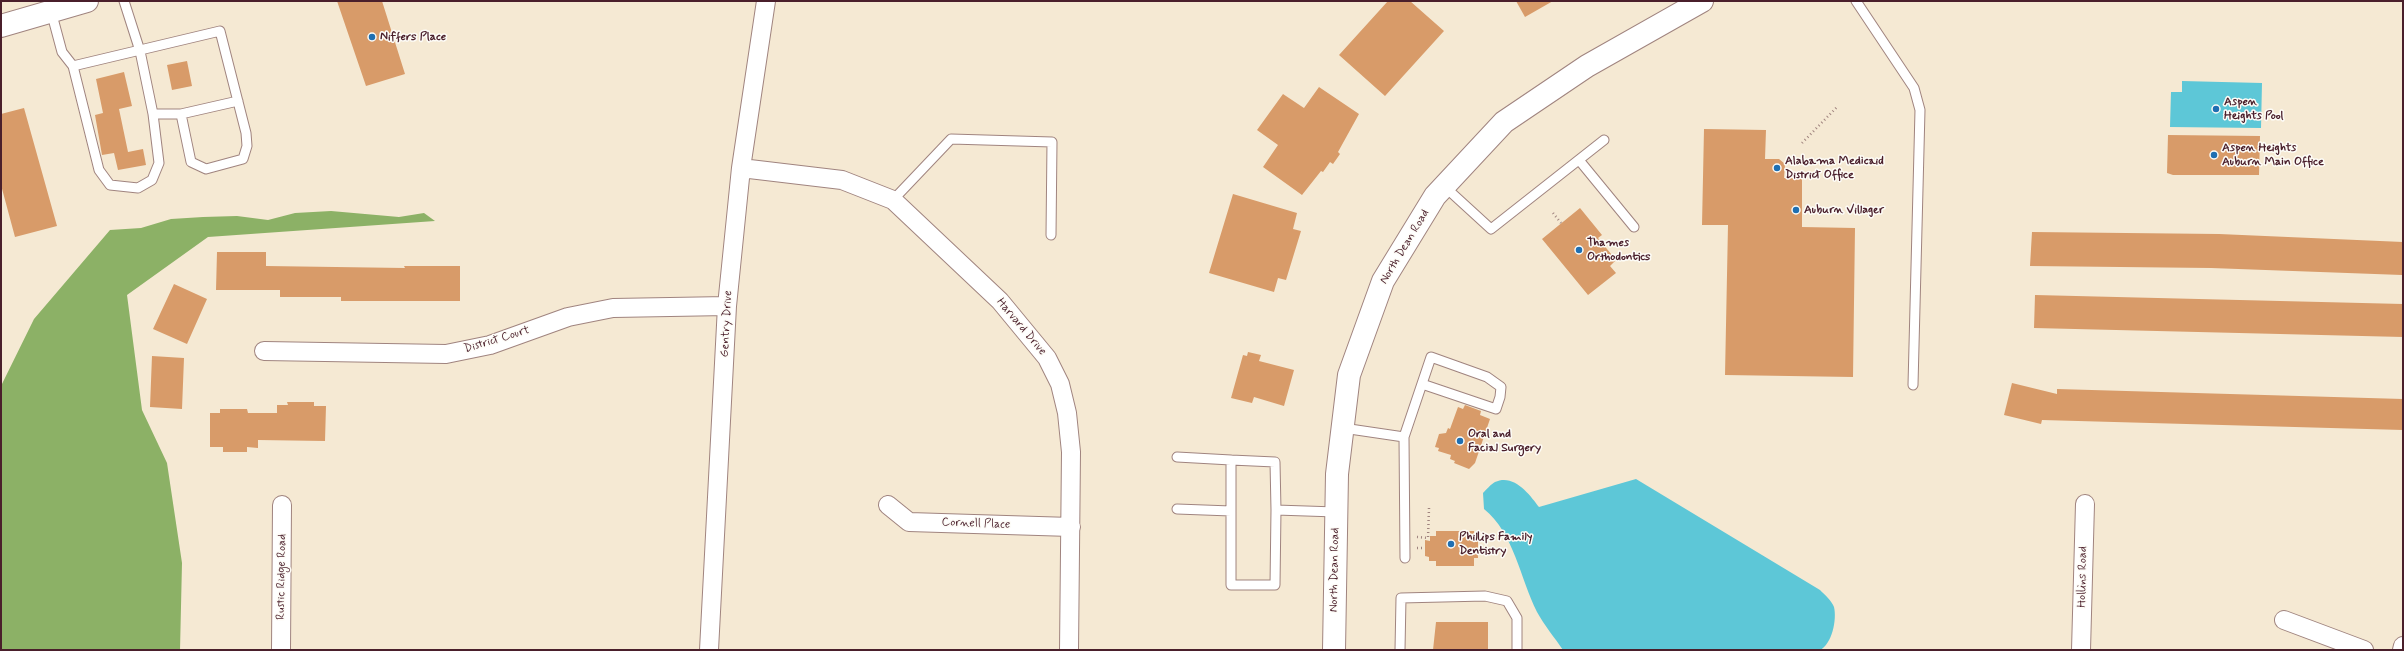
<!DOCTYPE html>
<style>
body{margin:0}
#map{position:relative;width:2404px;height:651px;overflow:hidden;background:#f5e9d3;font-family:Mynerve,sans-serif}
canvas{display:block}
.frame{position:absolute;inset:0;border:2px solid #4a1f2b;pointer-events:none}
</style>
<div id="map">
<canvas width="2404" height="651"></canvas>
<div class="frame"></div>
</div>
<script>
const ctx = document.querySelector('canvas').getContext('2d');
ctx.lineJoin = 'round';
function fillPath(path, color) { ctx.fillStyle = color; ctx.fill(path, 'evenodd'); }
function trace(path, color, width, dash) { ctx.strokeStyle = color; ctx.lineWidth = width; ctx.lineCap = dash ? 'butt' : 'round'; ctx.setLineDash(dash || []); ctx.stroke(path); }
function drawText(font, color, halo, rows, align = 'center') {
  ctx.font = font + ' Mynerve,sans-serif'; ctx.lineWidth = 3; ctx.setLineDash([]); ctx.textBaseline = 'middle'; ctx.strokeStyle = halo; ctx.fillStyle = color; for (const [text, x, y, turn = 0] of rows) {
    ctx.save(); ctx.translate(x, y); ctx.rotate((+turn || 0) * Math.PI / 180); ctx.textAlign = isNaN(turn) ? turn : align; if (halo) ctx.strokeText(text, 0, 0); ctx.fillText(text, 0, 0); ctx.restore();
  }
}
const forest = new Path2D(`
 M 331,211 L 399,217 L 424,213 L 435,221 L 208,237 L 127,295 L 142,410 L 167,463 L 182,563 L 180,650 L 1,650 L 1,386 L 34,319 L 110,230 L 141,228 L 171,219 L 203,217 L 237,216 L 268,220 L 295,213 Z`);
const water = new Path2D(`
 M 2182,81 L 2262,83 L 2261,128 L 2170,127 L 2171,92 L 2182,92 Z
 M 1636,479 L 1820,590 C 1824,594 1832,601 1834,607 C 1837,620 1832,644 1820,650 L 1563,650 C 1555,638 1544,625 1537,612 C 1520,578 1514,533 1484,509 L 1483,493 C 1486,490 1491,484 1495,482 C 1514,473 1530,495 1539,507 Z`);
const building = new Path2D(`
 M 337,1 L 382,1 L 405,74 L 366,86 Z
 M 1388,1 L 1410,1 L 1444,31 L 1385,96 L 1339,55 Z
 M 1516,1 L 1553,1 L 1525,17 Z
 M 187,61 L 192,86 L 172,90 L 167,65 Z
 M 124,72 L 132,106 L 119,109 L 128,152 L 143,149 L 146,165 L 118,170 L 114,153 L 102,155 L 95,115 L 103,113 L 96,79 Z
 M 1319,87 L 1359,114 L 1338,152 L 1340,154 L 1333,164 L 1330,162 L 1323,172 L 1321,171 L 1302,195 L 1263,167 L 1278,145 L 1257,130 L 1283,94 L 1304,108 Z
 M 24,108 L 57,226 L 15,237 L 1,185 L 1,114 Z
 M 1704,129 L 1766,130 L 1765,159 L 1779,159 L 1785,164 L 1784,178 L 1802,178 L 1802,227 L 1855,228 L 1853,377 L 1725,375 L 1728,225 L 1702,225 Z
 M 2168,135 L 2260,136 L 2259,175 L 2173,175 L 2167,173 Z
 M 1233,194 L 1297,213 L 1293,229 L 1301,231 L 1286,280 L 1278,278 L 1274,292 L 1209,273 Z
 M 1580,208 L 1602,235 L 1598,238 L 1616,260 L 1610,266 L 1616,273 L 1588,295 L 1542,239 Z
 M 2032,232 L 2219,234 L 2403,242 L 2402,275 L 2211,268 L 2030,266 Z
 M 217,252 L 266,252 L 266,266 L 405,268 L 404,266 L 460,266 L 460,301 L 341,301 L 341,297 L 280,297 L 280,290 L 216,290 Z
 M 174,284 L 207,299 L 187,344 L 153,329 Z
 M 2035,295 L 2403,304 L 2403,337 L 2034,328 Z
 M 1248,352 L 1261,355 L 1259,361 L 1294,370 L 1284,406 L 1254,397 L 1252,403 L 1231,398 L 1243,355 L 1247,356 Z
 M 152,356 L 184,358 L 182,409 L 150,407 Z
 M 2012,383 L 2057,394 L 2057,389 L 2403,399 L 2403,430 L 2042,420 L 2041,424 L 2004,415 Z
 M 287,402 L 314,402 L 314,406 L 326,406 L 325,441 L 258,440 L 258,448 L 247,447 L 247,452 L 223,452 L 223,447 L 210,447 L 210,413 L 220,413 L 220,409 L 247,409 L 248,413 L 277,413 L 277,405 L 288,405 Z
 M 1465,405 L 1481,411 L 1480,415 L 1490,419 L 1475,463 L 1469,469 L 1454,463 L 1455,461 L 1450,459 L 1451,455 L 1438,451 L 1439,448 L 1435,447 L 1439,434 L 1446,433 L 1448,428 L 1450,429 L 1458,407 L 1463,409 Z
 M 1436,531 L 1474,531 L 1474,539 L 1478,539 L 1478,558 L 1474,558 L 1474,566 L 1436,566 L 1436,561 L 1429,561 L 1429,557 L 1425,556 L 1425,540 L 1430,541 L 1430,536 L 1436,536 Z
 M 1436,622 L 1488,622 L 1488,650 L 1433,650 Z`);
const path = new Path2D(`
 M 1802,143 L 1838,106
 M 1553,213 L 1561,223
 M 1417,537 L 1428,538 L 1429,508
 M 1417,548 L 1425,548`);
const service = new Path2D(`
 M 124,1 L 140,51 L 153,114 L 159,163 L 152,180 L 138,188 L 110,185 L 99,170 L 73,66 L 220,31 L 246,133 L 247,146 L 243,159 L 206,169 L 191,162 L 181,114 L 153,114
 M 1856,1 L 1914,88 L 1920,110 L 1913,385
 M 51,11 L 62,52 L 73,66
 M 181,114 L 238,101
 M 1579,160 L 1634,227
 M 1444,186 L 1491,229 L 1604,140
 M 893,200 L 951,139 L 1052,142 L 1051,235
 M 1343,428 L 1404,437
 M 1177,457 L 1231,460 L 1231,585 L 1275,585 L 1276,510 L 1336,512
 M 1231,460 L 1275,462 L 1276,510
 M 1177,509 L 1231,511
 M 1405,558 L 1404,437 L 1431,357 L 1487,377 L 1501,387 L 1500,397 L 1496,409 L 1422,384
 M 1400,650 L 1401,598 L 1485,596 L 1507,601 L 1517,618 L 1517,650`);
const minor = new Path2D(`
 M 741,168 L 842,180 L 893,200 L 1000,301 L 1047,358 L 1060,384 L 1067,413 L 1071,452 L 1069,650
 M 264,351 L 446,354 L 490,345 L 568,317 L 613,308 L 727,306
 M 888,505 L 909,522 L 1071,527
 M 2284,620 L 2364,650
 M 281,650 L 282,505
 M 709,650 L 727,306 L 741,168 L 766,1
 M 2081,650 L 2085,504
 M 2402,650 L 2403,646`);
const tertiary = new Path2D(`
 M 1334,650 L 1337,474 L 1349,375 L 1383,281 L 1435,196 L 1504,122 L 1587,66 L 1702,1`);
const primary = new Path2D(`
 M 1,26 L 87,1`);
const markers = [
 [372,37,4,"#1f6fb2"],
 [2216,109,4,"#1f6fb2"],
 [2214,155,4,"#1f6fb2"],
 [1777,168,4,"#1f6fb2"],
 [1796,210,4,"#1f6fb2"],
 [1579,250,4,"#1f6fb2"],
 [1460,441,4,"#1f6fb2"],
 [1451,544,4,"#1f6fb2"]
];
const poiNames = [
 ["Niffers Place",380,37],
 ["Aspen",2224,102],
 ["Heights Pool",2224,116],
 ["Aspen Heights",2222,148],
 ["Auburn Main Office",2222,162],
 ["Alabama Medicaid",1785,161],
 ["District Office",1785,175],
 ["Auburn Villager",1804,210],
 ["Thames",1587,243],
 ["Orthodontics",1587,257],
 ["Oral and",1468,434],
 ["Facial Surgery",1468,448],
 ["Phillips Family",1459,537],
 ["Dentistry",1459,551]
];
const streetNames = [
 ["North Dean Road",1405,247,-59],
 ["Gentry Drive",727,324,-87],
 ["Harvard Drive",1021,327,50],
 ["District Court",497,340,-17],
 ["Cornell Place",976,524,2],
 ["North Dean Road",1335,570,-89],
 ["Rustic Ridge Road",282,577,-89],
 ["Hollins Road",2083,577,-89]
];
fillPath(forest, '#8cb166');
fillPath(water, '#5dc7d7');
fillPath(building, '#d89b69');
trace(service, '#a0847f', 11);
trace(minor, '#a0847f', 20);
trace(tertiary, '#a0847f', 24);
trace(primary, '#a0847f', 24);
trace(path, '#a0847f', 2.5, [1, 3]);
trace(service, '#fff', 9);
trace(minor, '#fff', 18);
trace(tertiary, '#fff', 22);
trace(primary, '#fff', 22);
for (const [x, y, r, color] of markers) { const dot = new Path2D(); dot.arc(x, y, r, 0, 2 * Math.PI); ctx.fillStyle = color; ctx.fill(dot); trace(dot, '#fdfcf7', 1.5); }
drawText('bold 12px', '#4a1f2b', '#fdfcf7', poiNames, 'left');
drawText('12px', '#4a1f2b', '#fdfcf7', streetNames);
</script>
